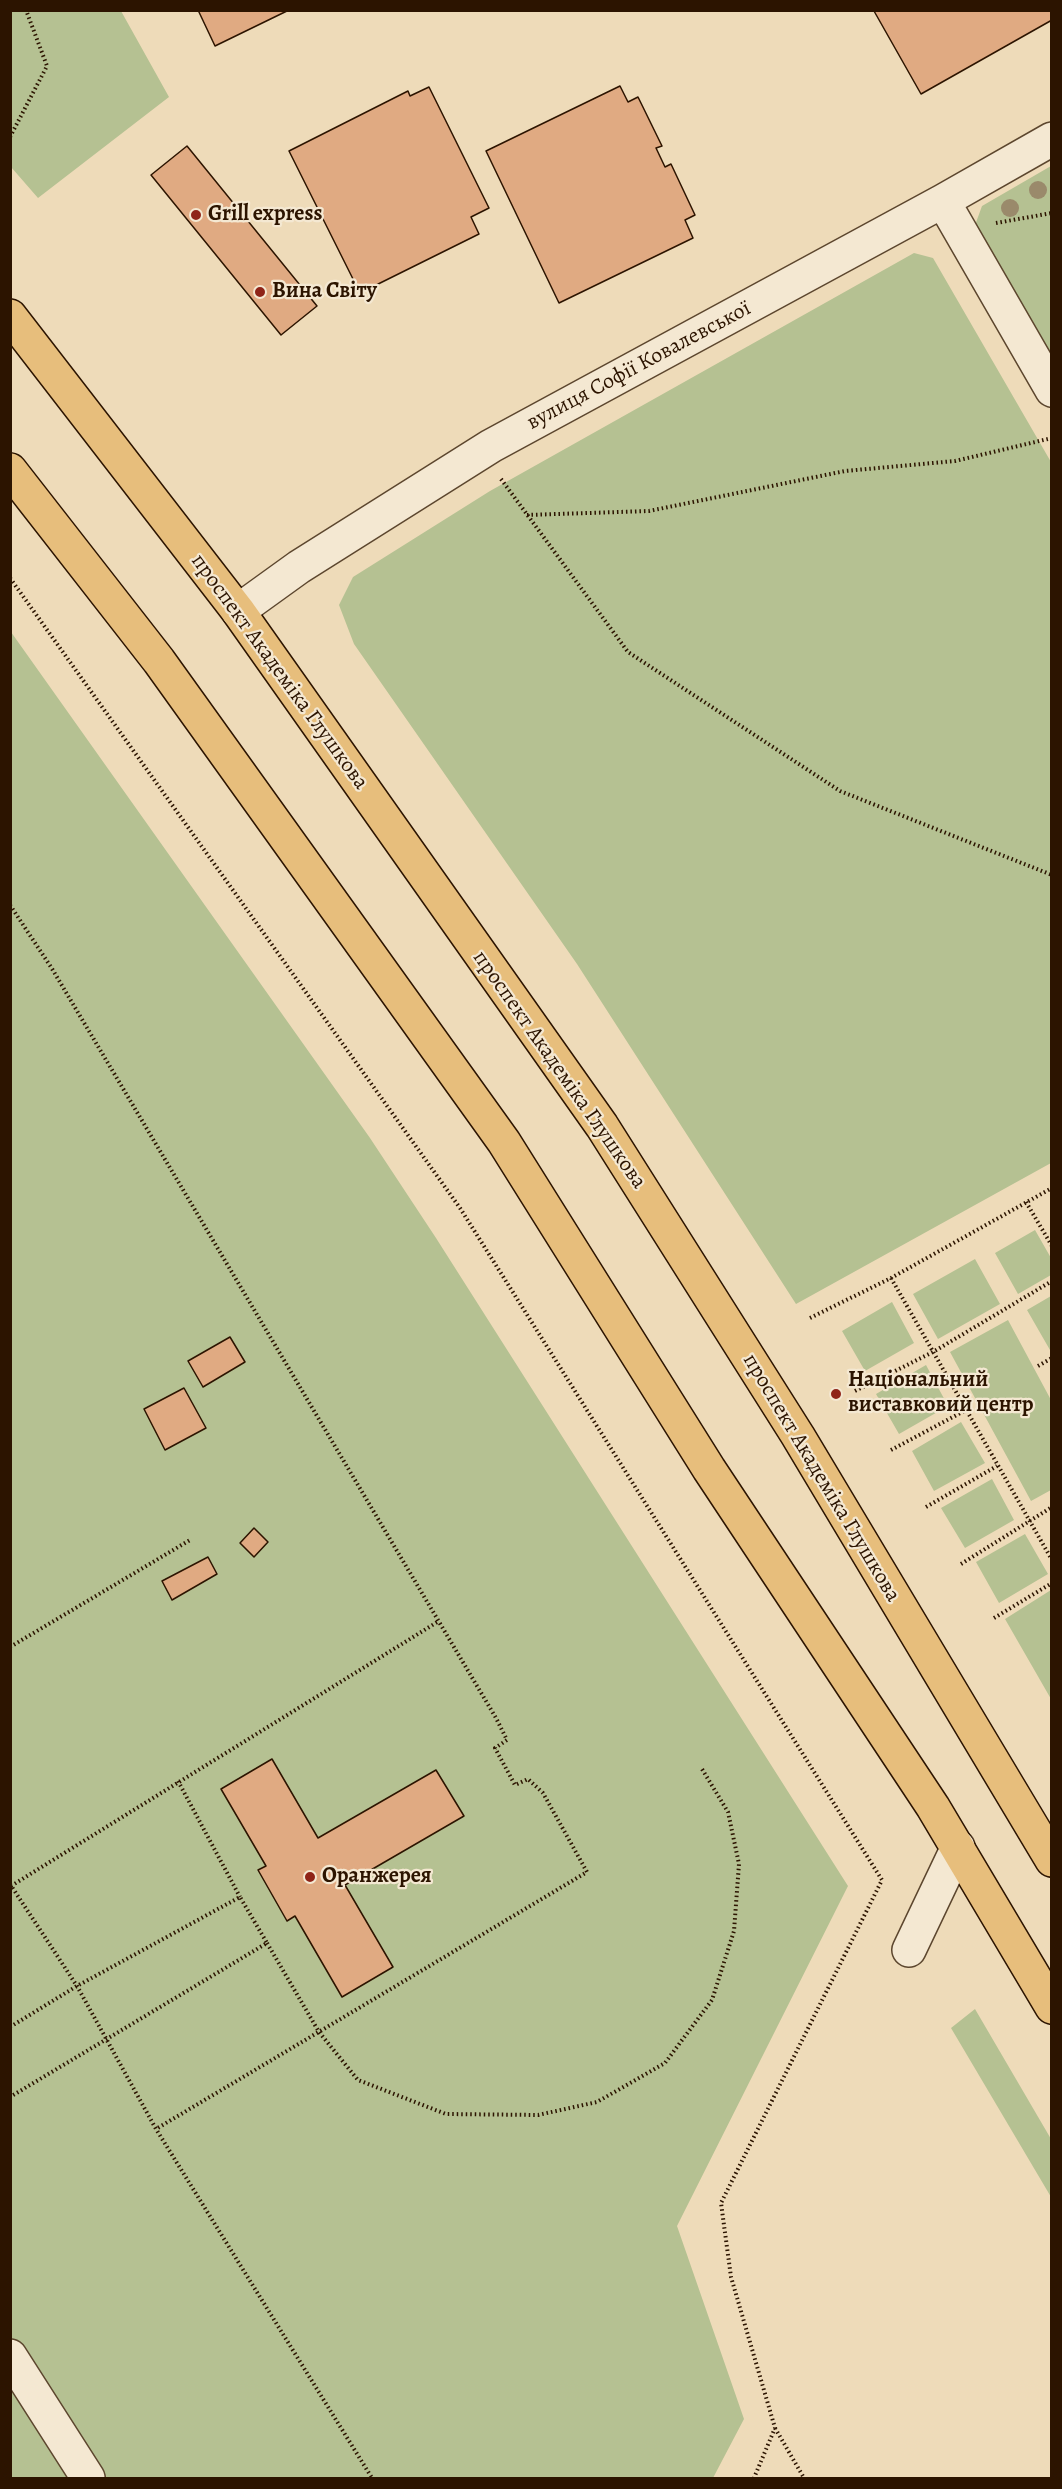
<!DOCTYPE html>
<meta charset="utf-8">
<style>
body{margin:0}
#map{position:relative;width:1062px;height:2489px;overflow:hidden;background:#eedbb9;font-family:Alegreya,serif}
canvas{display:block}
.frame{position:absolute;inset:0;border:12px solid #2c1400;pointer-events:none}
</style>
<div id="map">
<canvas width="1062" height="2489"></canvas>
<div class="frame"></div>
</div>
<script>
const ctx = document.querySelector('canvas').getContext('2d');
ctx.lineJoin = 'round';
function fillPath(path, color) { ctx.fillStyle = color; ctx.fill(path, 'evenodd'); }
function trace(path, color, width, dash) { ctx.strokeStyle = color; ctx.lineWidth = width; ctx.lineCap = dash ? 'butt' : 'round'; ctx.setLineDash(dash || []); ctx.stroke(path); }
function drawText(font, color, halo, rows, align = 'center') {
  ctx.font = font + ' Alegreya,serif'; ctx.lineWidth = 4.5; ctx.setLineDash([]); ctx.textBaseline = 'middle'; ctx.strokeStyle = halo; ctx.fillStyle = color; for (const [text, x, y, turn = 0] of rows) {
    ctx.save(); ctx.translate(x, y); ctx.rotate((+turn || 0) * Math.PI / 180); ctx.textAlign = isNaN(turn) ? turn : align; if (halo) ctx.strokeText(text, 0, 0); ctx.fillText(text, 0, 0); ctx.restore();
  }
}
const green = new Path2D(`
 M 11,10 L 121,11 L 169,97 L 38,198 L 11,167 Z
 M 1051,166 L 1051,360 L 974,228 L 982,206 Z
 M 914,253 L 933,258 L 1051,462 L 1051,1163 L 796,1304 L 577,964 L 354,644 L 339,605 L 353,577 L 490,491 Z
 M 11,632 L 370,1138 L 436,1238 L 848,1886 L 677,2226 L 744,2419 L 713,2478 L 11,2478 Z
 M 1035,1230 L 1051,1258 L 1051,1275 L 1018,1294 L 995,1253 Z
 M 975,1259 L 1000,1304 L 938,1339 L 913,1294 Z
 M 1051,1296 L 1052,1350 L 1050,1350 L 1027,1310 Z
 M 892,1302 L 914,1343 L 865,1371 L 842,1331 Z
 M 1008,1320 L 1051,1400 L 1051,1490 L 1031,1501 L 950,1352 Z
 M 926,1365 L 948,1406 L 899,1434 L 876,1394 Z
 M 961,1422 L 985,1463 L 934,1491 L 912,1451 Z
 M 992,1479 L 1014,1520 L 965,1548 L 941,1508 Z
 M 1025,1534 L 1048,1574 L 999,1603 L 976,1562 Z
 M 1051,1590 L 1051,1699 L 1005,1619 Z
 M 975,2009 L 1051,2139 L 1051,2197 L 951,2028 Z`);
const building = new Path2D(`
 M 198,10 L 289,10 L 215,46 Z
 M 1052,10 L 1052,20 L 921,94 L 874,11 Z
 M 620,86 L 628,102 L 638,97 L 662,146 L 656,148 L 665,167 L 671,164 L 695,215 L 685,220 L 693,238 L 559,303 L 486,151 Z
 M 429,87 L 489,208 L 471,217 L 479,234 L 360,293 L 289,151 L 408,91 L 410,96 Z
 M 187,146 L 317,306 L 281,335 L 151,175 Z
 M 230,1337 L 245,1362 L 203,1387 L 188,1361 Z
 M 184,1388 L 206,1428 L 165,1450 L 144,1409 Z
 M 254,1528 L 268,1542 L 254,1557 L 240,1543 Z
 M 208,1557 L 217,1574 L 172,1600 L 162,1581 Z
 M 272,1759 L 318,1838 L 436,1770 L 464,1816 L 345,1885 L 393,1967 L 342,1997 L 295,1916 L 287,1921 L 258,1870 L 266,1866 L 221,1789 Z`);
const path = new Path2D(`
 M 10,137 L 47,66 L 26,10
 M 996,223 L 1052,213
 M 501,479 L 628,652 L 840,791 L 1052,875
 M 527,515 L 649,511 L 845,471 L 955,461 L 1052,438
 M 10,578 L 460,1208 L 882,1880 L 721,2203 L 731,2277 L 775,2428 L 754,2478
 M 10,905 L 51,967 L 496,1718 L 507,1740 L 495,1748 L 515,1785 L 528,1779 L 543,1793 L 587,1872 L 156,2129
 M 1026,1202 L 1052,1246
 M 891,1278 L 1052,1560
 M 810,1318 L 891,1278 L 1052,1188
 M 1038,1366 L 1052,1358
 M 855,1391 L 933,1352 L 1052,1281
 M 891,1450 L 966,1410
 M 926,1507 L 997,1466
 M 961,1564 L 1052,1507
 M 994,1618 L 1052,1583
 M 10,1647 L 190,1540
 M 178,1781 L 240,1897
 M 10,1884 L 77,1986 L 156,2129 L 372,2478
 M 11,1886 L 439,1621
 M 267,1943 L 319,2032 L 358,2080 L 446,2114 L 538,2115 L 597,2102 L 665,2063 L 712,2000 L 734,1931 L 739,1864 L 728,1812 L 702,1769
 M 10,2027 L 77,1986 L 240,1897 L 267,1943 L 10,2097
 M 775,2428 L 804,2478`);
const minor = new Path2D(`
 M 943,201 L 1052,390
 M 238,611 L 299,567 L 491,446 L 943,201 L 1052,139
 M 909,1950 L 958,1847
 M 10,2356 L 88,2478`);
const highway = new Path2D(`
 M 10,316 L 238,611 L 602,1126 L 798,1436 L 1052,1860
 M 10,470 L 159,661 L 504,1142 L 709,1469 L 933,1807 L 1052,2007`);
const trees = [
 [1038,190],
 [1010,208]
];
const markers = [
 [196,215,6,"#8f2418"],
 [260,292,6,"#8f2418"],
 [836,1394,6,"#8f2418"],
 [310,1877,6,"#8f2418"]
];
const poiNames = [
 ["Grill express",208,215],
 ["Вина Світу",272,292],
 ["Національний",848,1381],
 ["виставковий центр",848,1406],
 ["Оранжерея",322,1877]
];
const streetNames = [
 ["вулиця Софії Ковалевської",639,366,-28],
 ["проспект Академіка Глушкова",279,672,54],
 ["проспект Академіка Глушкова",559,1070,55],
 ["проспект Академіка Глушкова",821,1478,59]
];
fillPath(green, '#b5c192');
fillPath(building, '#e0aa82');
trace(building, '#2c1400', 1.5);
trace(minor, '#5c462e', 36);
trace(highway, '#2c1400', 36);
trace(path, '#2c1400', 4, [1.5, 3]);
trace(minor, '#f4e8d2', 33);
trace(highway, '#e7be7c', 33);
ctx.fillStyle = '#9a8a6b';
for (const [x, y] of trees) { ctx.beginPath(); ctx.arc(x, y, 9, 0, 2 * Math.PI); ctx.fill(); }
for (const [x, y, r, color] of markers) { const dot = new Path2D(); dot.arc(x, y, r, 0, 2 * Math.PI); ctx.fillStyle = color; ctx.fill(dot); trace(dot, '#f4e8d2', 2); }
drawText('bold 22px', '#2c1400', '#f4e8d2', poiNames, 'left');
drawText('22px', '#2c1400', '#f4e8d2', streetNames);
</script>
